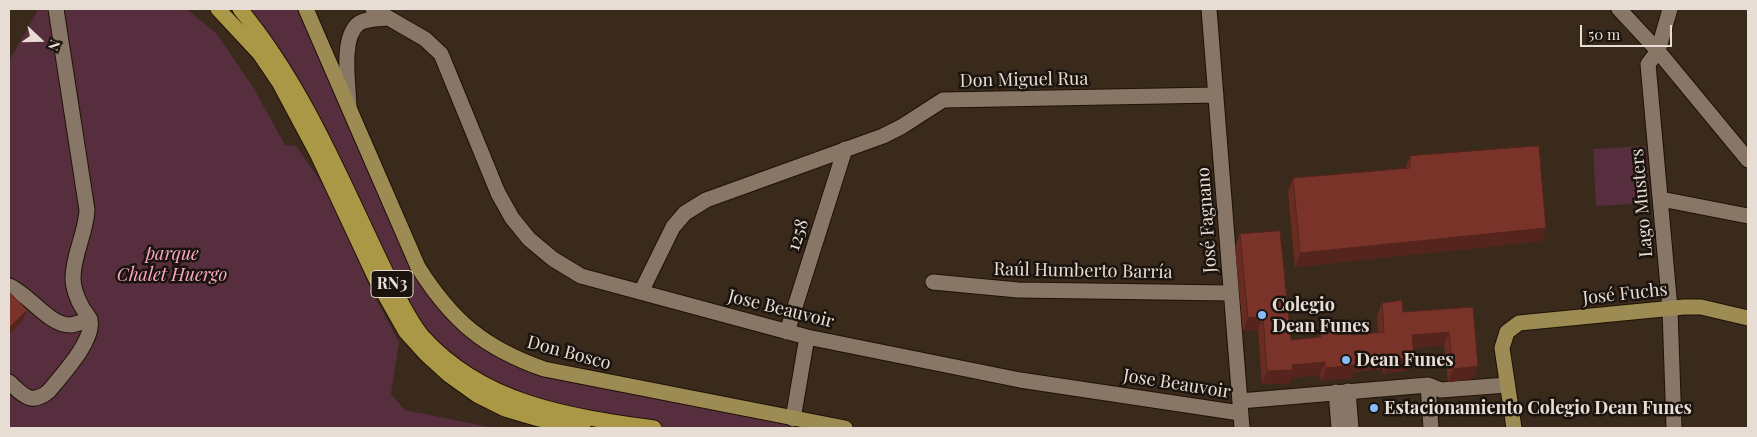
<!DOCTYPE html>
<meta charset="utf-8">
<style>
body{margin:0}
#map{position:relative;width:1757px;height:437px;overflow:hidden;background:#392a1c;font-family:"Playfair Display",serif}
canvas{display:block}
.frame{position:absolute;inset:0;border:10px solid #e7ddd5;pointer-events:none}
.north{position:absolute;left:15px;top:15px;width:50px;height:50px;-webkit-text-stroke:4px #1b140e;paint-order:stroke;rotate:111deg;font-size:14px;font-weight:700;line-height:20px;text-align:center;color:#e7ddd5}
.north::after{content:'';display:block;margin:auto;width:18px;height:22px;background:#e7ddd5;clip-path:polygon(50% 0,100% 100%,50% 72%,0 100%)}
.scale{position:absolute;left:1580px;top:25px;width:92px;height:22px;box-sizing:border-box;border:2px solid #e7ddd5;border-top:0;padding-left:6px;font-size:15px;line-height:18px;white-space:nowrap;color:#e7ddd5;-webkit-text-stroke:4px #1b140e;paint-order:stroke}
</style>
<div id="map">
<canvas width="1757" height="437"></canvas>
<div class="frame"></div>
<div class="north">N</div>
<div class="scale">50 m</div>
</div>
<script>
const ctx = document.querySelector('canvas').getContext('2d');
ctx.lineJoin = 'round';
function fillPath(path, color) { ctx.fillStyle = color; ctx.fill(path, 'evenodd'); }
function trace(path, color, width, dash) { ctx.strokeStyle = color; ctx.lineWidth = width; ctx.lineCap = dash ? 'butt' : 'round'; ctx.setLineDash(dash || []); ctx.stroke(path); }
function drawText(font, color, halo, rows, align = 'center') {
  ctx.font = font + ' "Playfair Display",serif'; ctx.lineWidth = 5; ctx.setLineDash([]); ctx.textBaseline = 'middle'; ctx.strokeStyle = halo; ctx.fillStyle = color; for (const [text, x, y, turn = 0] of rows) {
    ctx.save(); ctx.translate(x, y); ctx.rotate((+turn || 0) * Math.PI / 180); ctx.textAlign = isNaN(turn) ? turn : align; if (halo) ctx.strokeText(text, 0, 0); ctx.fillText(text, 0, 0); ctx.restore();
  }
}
const green = new Path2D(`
 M 37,9 L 186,9 L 216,33 L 253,87 L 285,145 L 296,146 L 325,188 L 373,294 L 399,342 L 391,394 L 405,410 L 494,428 L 9,428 L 9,61 L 37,12 Z
 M 240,9 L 306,9 L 435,294 L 521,361 L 845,428 L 654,428 L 519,401 L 422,336 Z
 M 1646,146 L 1650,203 L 1596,206 L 1593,149 Z`);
const minor = new Path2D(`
 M 373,9 L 425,39 L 441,54 L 498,193 L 512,218 L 529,239 L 553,259 L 581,276 L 807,337 L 1020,380 L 1240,413
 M 1209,9 L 1242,428
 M 1619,9 L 1658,51 L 1748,160
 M 1670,9 L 1658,51 L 1648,64 L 1670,309 L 1674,428
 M 349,108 C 349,87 340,39 358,24 C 366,18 379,19 389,18
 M 1661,199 L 1748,216
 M 933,282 L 1018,290 L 1231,293
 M 9,286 C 29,294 49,326 71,325 C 77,324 84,321 90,319
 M 641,292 L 673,227 L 685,213 L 706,200 L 883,136 L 901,127 L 943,100 L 1216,95
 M 787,332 L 845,149
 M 9,382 C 23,395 31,406 49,391 C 61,376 95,340 90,320 C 88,315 84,311 82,307 C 77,299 73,287 73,278 C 73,255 86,233 87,210 L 56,9
 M 1428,385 L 1431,428
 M 1348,391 L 1351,428
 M 1336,392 L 1339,428
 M 1240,401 L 1428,385 L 1441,390 L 1507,385
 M 793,419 L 807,337`);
const major = new Path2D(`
 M 306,9 L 418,267 C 452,321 484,348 544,369 L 845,428
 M 1514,428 L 1502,348 L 1507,332 L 1519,323 L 1684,307 L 1701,307 L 1748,318`);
const highway = new Path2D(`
 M 218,9 L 260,54 L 279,82 L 318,155 L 376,279 L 406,332 L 426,354 L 449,375 L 477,395 L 505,409 L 539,419 L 583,428
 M 240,9 C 308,91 346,192 393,287 C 402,304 410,321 422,336 C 483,404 568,416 654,428`);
const wall = new Path2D(`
 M 1410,156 L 1542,241 L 1295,267 L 1288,192 L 1293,178 L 1405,169 Z
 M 1240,234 L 1291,340 L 1319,337 L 1320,333 L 1352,335 L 1378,333 L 1377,316 L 1382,303 L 1403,312 L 1473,307 L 1473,379 L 1448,382 L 1444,345 L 1413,348 L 1414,357 L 1409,370 L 1383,374 L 1382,369 L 1353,372 L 1351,378 L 1321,381 L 1320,375 L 1291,378 L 1289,384 L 1262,384 L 1258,330 L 1243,331 L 1235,247 Z`);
const shadedWall = new Path2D(`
 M 1546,228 L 1542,241 L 1295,267 L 1300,253 Z
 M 27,310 L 23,320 L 9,335 L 9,328 Z
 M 1263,316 L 1258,330 L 1243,331 L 1248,318 Z
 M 1449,332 L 1444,345 L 1408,349 L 1412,335 Z
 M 1387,356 L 1382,369 L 1353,372 L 1351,378 L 1321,381 L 1326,368 L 1355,359 Z
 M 1414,357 L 1409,370 L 1383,374 L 1387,361 Z
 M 1325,362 L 1320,375 L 1291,378 L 1289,384 L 1262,384 L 1267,371 L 1292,365 Z
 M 1478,366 L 1473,379 L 1448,382 L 1453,369 Z`);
const building = new Path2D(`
 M 1539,146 L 1546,228 L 1300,253 L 1293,178 L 1410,168 L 1410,156 Z
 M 1280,231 L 1291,340 L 1321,337 L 1320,333 L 1351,331 L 1352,335 L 1384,332 L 1382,303 L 1402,300 L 1403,312 L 1473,307 L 1478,366 L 1453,369 L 1449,332 L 1412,335 L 1414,357 L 1387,361 L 1387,356 L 1355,359 L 1356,365 L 1326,368 L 1325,362 L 1292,365 L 1293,370 L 1267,371 L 1263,316 L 1248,318 L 1240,234 Z
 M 9,292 L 27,310 L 9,328 Z`);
const markers = [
 [1262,315,5,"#88bafc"],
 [1346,360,5,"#88bafc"],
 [1374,408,5,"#88bafc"]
];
const shields = [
 [392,284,42]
];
const shieldNames = [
 ["RN3",392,284]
];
const streetNames = [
 ["Don Miguel Rua",1024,80,-1],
 ["Lago Musters",1642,203,-95],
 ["José Fagnano",1207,220,-94],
 ["1258",798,235,-72],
 ["Raúl Humberto Barría",1083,271,1],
 ["José Fuchs",1625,294,-6],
 ["Jose Beauvoir",781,309,14],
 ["Don Bosco",569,353,15],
 ["Jose Beauvoir",1177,384,9]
];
const parkNames = [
 ["parque",172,254],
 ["Chalet Huergo",172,275]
];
const poiNames = [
 ["Colegio",1272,305],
 ["Dean Funes",1272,326],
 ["Dean Funes",1356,360],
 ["Estacionamiento Colegio Dean Funes",1384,408]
];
fillPath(green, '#572e3e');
trace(minor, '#1f1205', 17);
trace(major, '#1f1205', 17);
trace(highway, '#1f1205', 17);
trace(minor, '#887767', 15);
trace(major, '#9c8b53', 15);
trace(highway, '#aa9846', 15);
fillPath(wall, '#692c23');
fillPath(shadedWall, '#55241d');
fillPath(building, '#7a3329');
trace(building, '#55241d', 1);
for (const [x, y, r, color] of markers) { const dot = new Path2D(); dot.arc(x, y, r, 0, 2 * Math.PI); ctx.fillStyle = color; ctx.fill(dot); trace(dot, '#1b140e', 2); }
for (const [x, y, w] of shields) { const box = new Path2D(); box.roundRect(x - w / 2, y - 13.5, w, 27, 4); ctx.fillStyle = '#1b140e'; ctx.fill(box); trace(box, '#e7ddd5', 1); }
drawText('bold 16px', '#e7ddd5', null, shieldNames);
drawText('18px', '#e7ddd5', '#1b140e', streetNames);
drawText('italic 18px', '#fba7c5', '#1b140e', parkNames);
drawText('bold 18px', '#e7ddd5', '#1b140e', poiNames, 'left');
</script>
